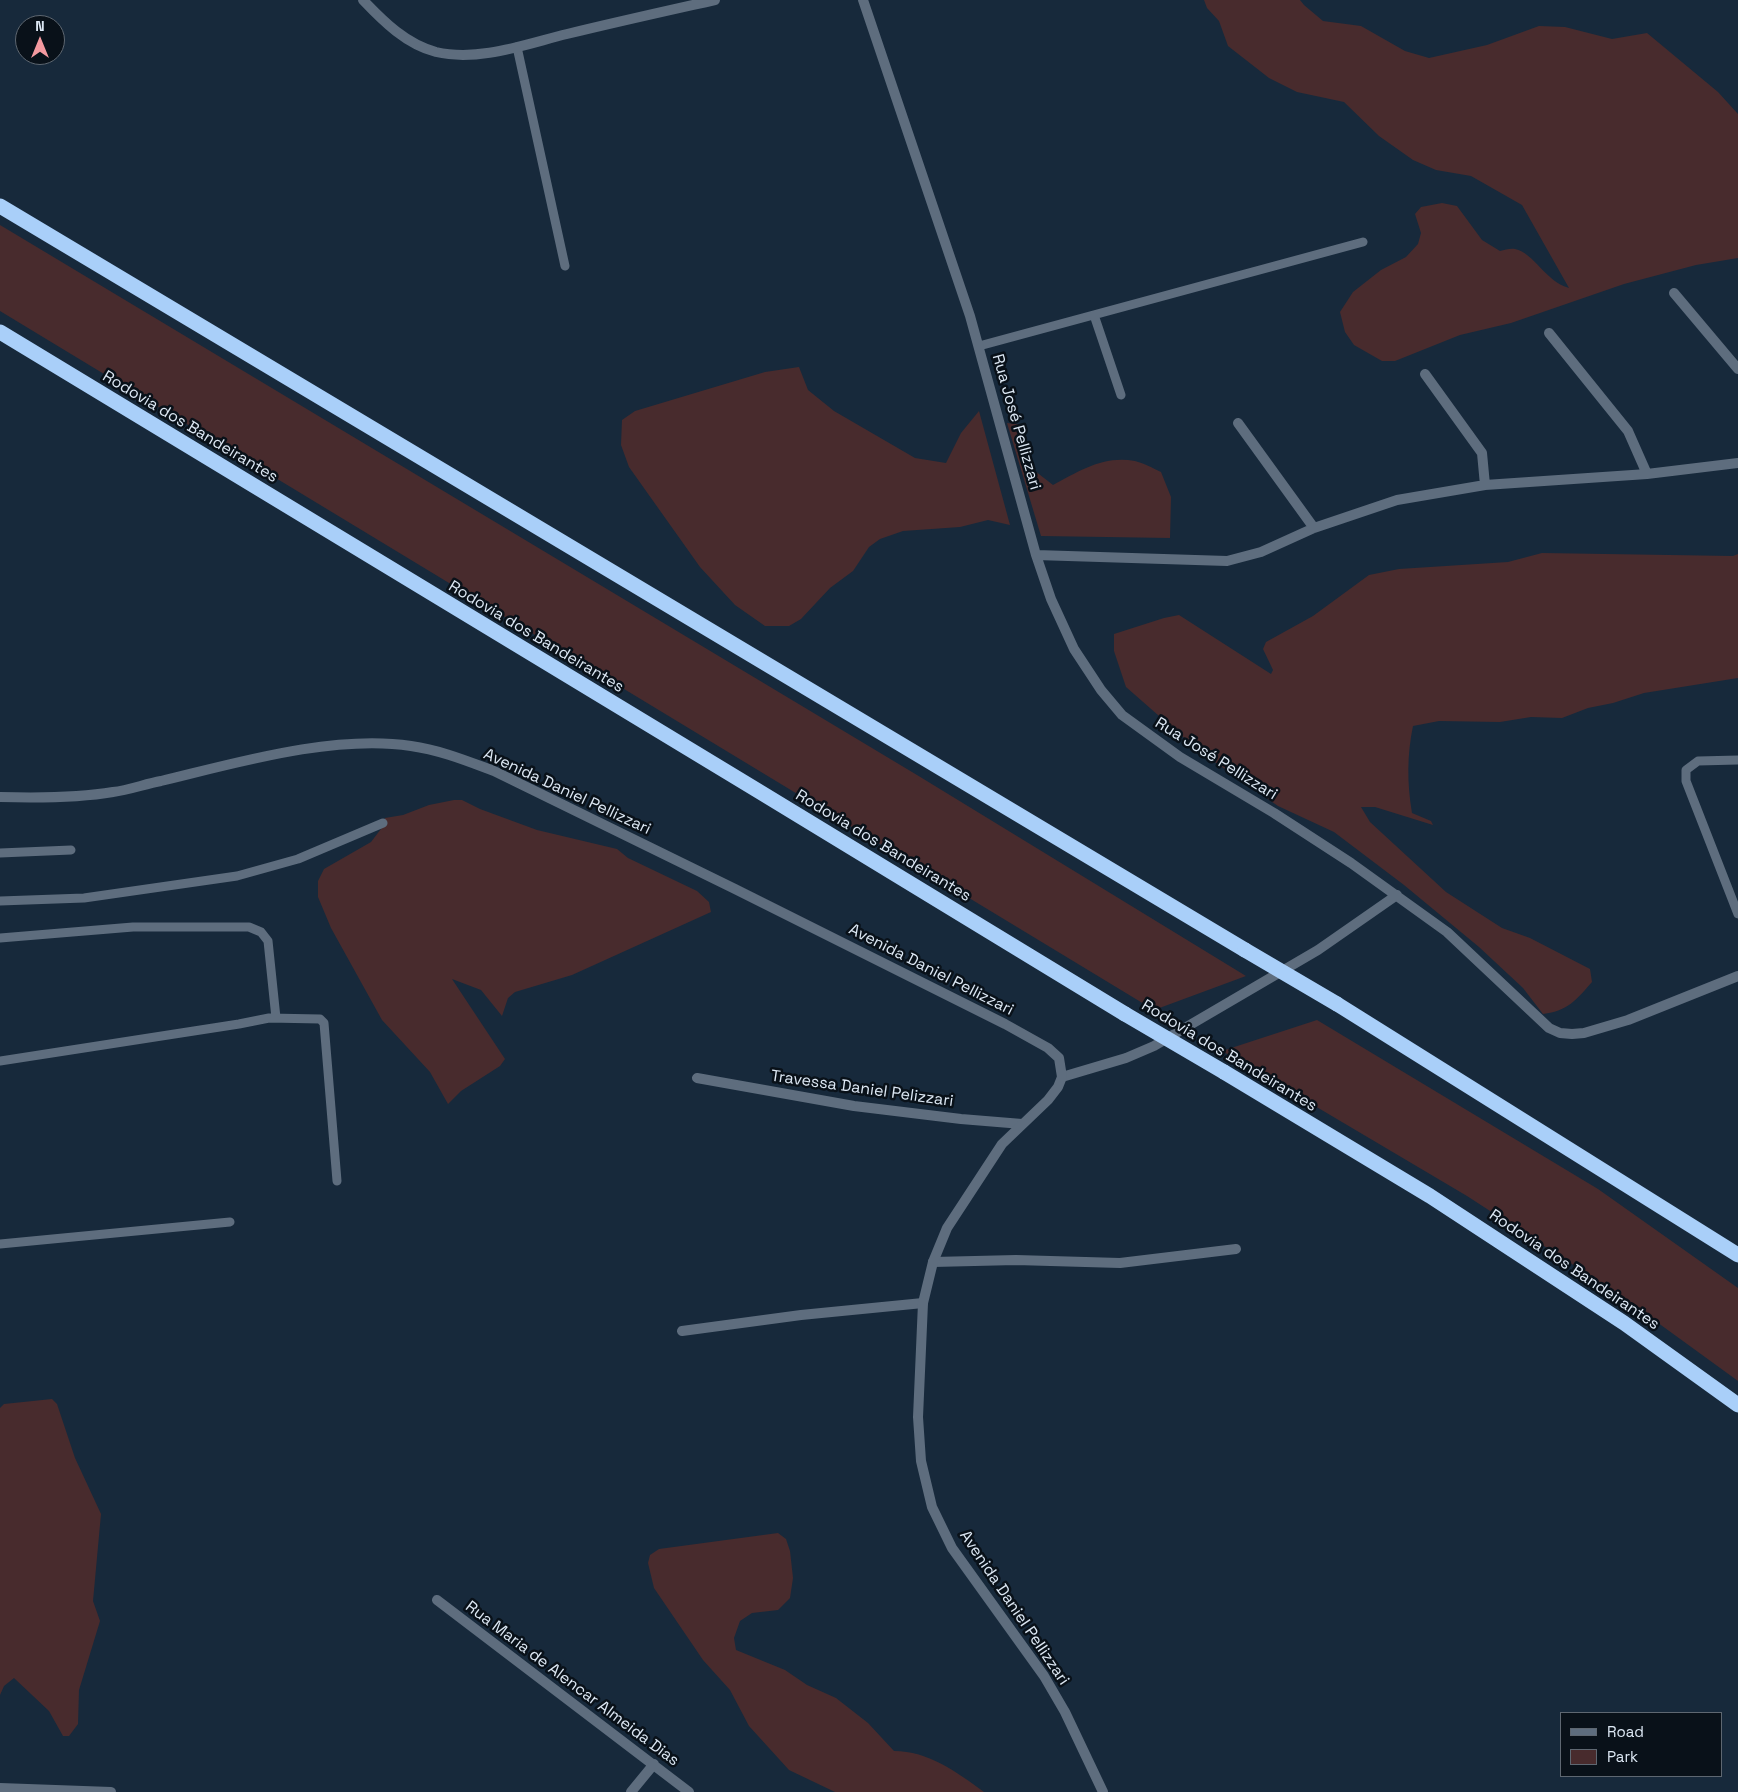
<!DOCTYPE html>
<meta charset="utf-8">
<style>
body{margin:0}
#map{position:relative;width:1738px;height:1792px;overflow:hidden;background:#17293b;font-family:"Space Grotesk",sans-serif}
canvas{display:block}
.legend{position:absolute;left:1560px;top:1712px;width:162px;height:65px;box-sizing:border-box;background:#091119;border:1px solid #5e6771;margin:0;padding:6px 9px;list-style:none;font-size:15px;color:#dde8f4}
.legend li{display:flex;align-items:center;gap:10px;height:25px}
.legend b{width:25px;border:1px solid #5e6771}
.north{position:absolute;left:15px;top:15px;width:50px;height:50px;box-sizing:border-box;background:#091119;border:1px solid #5e6771;border-radius:50%;rotate:0deg;font-size:14px;font-weight:700;line-height:20px;text-align:center;color:#dde8f4}
.north::after{content:'';display:block;margin:auto;width:18px;height:22px;background:#f49aa0;clip-path:polygon(50% 0,100% 100%,50% 72%,0 100%)}
</style>
<div id="map">
<canvas width="1738" height="1792"></canvas>
<ul class="legend">
<li><b style="height:6px;background:#5e6d7e"></b>Road</li>
<li><b style="height:14px;background:#482b2d"></b>Park</li>
</ul>
<div class="north">N</div>
</div>
<script>
const ctx = document.querySelector('canvas').getContext('2d');
ctx.lineJoin = 'round';
function fillPath(path, color) { ctx.fillStyle = color; ctx.fill(path, 'evenodd'); }
function trace(path, color, width, dash) { ctx.strokeStyle = color; ctx.lineWidth = width; ctx.lineCap = dash ? 'butt' : 'round'; ctx.setLineDash(dash || []); ctx.stroke(path); }
function drawText(font, color, halo, rows, align = 'center') {
  ctx.font = font + ' "Space Grotesk",sans-serif'; ctx.lineWidth = 5; ctx.setLineDash([]); ctx.textBaseline = 'middle'; ctx.strokeStyle = halo; ctx.fillStyle = color; for (const [text, x, y, turn = 0] of rows) {
    ctx.save(); ctx.translate(x, y); ctx.rotate((+turn || 0) * Math.PI / 180); ctx.textAlign = isNaN(turn) ? turn : align; if (halo) ctx.strokeText(text, 0, 0); ctx.fillText(text, 0, 0); ctx.restore();
  }
}
const green = new Path2D(`
 M 1204,0 L 1300,0 L 1304,5 L 1323,21 L 1361,26 L 1405,51 L 1429,58 L 1487,45 L 1539,26 L 1565,27 L 1612,39 L 1647,33 L 1718,92 L 1738,114 L 1738,258 L 1696,265 L 1624,284 L 1511,323 L 1460,335 L 1395,361 L 1382,361 L 1354,345 L 1345,332 L 1340,312 L 1353,292 L 1381,270 L 1406,257 L 1418,244 L 1421,233 L 1415,214 L 1421,207 L 1442,203 L 1457,206 L 1482,240 L 1500,251 C 1505,250 1510,248 1515,249 C 1534,253 1546,282 1569,288 L 1522,205 L 1471,176 L 1436,170 L 1413,160 L 1379,136 L 1344,102 L 1297,92 L 1269,78 L 1228,46 L 1219,21 L 1207,8 Z
 M 0,225 L 917,775 L 1246,976 L 1154,1010 L 0,311 Z
 M 799,367 L 808,390 L 834,411 L 915,458 L 946,463 L 961,433 L 979,411 L 1010,525 L 988,520 L 960,527 L 903,531 L 880,539 L 869,547 L 853,571 L 830,588 L 801,619 L 789,626 L 765,626 L 735,605 L 700,567 L 629,467 L 621,445 L 622,420 L 635,411 L 765,372 Z
 M 1007,423 L 1023,425 L 1035,471 L 1053,485 C 1079,471 1104,455 1135,461 C 1143,463 1153,468 1161,472 L 1171,497 L 1170,538 L 1041,536 Z
 M 1542,553 L 1733,556 L 1738,554 L 1738,678 L 1644,693 L 1613,703 L 1588,708 L 1562,718 L 1531,717 L 1500,722 L 1439,721 L 1413,726 C 1407,755 1407,783 1412,813 L 1431,821 L 1433,825 L 1375,807 L 1361,807 L 1370,822 L 1446,892 L 1502,928 L 1530,938 L 1590,969 L 1592,982 C 1576,1000 1568,1011 1543,1014 L 1523,988 L 1479,947 L 1404,885 L 1334,832 L 1278,806 L 1199,751 L 1126,687 L 1114,651 L 1114,634 L 1164,618 L 1179,615 L 1271,674 L 1273,670 L 1263,649 L 1266,642 L 1313,616 L 1369,575 L 1399,569 L 1508,562 Z
 M 454,800 L 462,800 L 480,809 L 537,830 L 617,849 L 628,858 L 697,891 L 709,902 L 711,912 L 572,975 L 515,992 L 508,998 L 502,1016 L 481,990 L 452,979 L 505,1059 L 500,1066 L 461,1091 L 448,1104 L 430,1072 L 382,1020 L 331,928 L 318,897 L 318,881 L 324,869 L 371,842 L 384,825 L 385,818 L 403,815 L 429,805 Z
 M 1317,1020 L 1598,1189 L 1738,1288 L 1738,1381 L 1621,1296 L 1467,1196 L 1222,1051 Z
 M 52,1399 L 57,1404 L 75,1458 L 101,1514 L 93,1601 L 100,1621 L 79,1690 L 78,1724 L 69,1736 L 63,1736 L 49,1711 L 14,1678 L 4,1686 L 0,1695 L 0,1408 L 4,1404 Z
 M 778,1533 L 786,1539 L 790,1551 L 793,1578 L 790,1598 L 778,1610 L 752,1613 L 740,1621 L 734,1638 L 736,1650 L 785,1670 L 807,1685 L 836,1698 L 868,1723 L 894,1751 C 928,1751 957,1772 984,1792 L 835,1792 L 789,1770 L 749,1726 L 730,1690 L 703,1660 L 654,1588 L 648,1563 L 650,1555 L 659,1549 Z`);
const service = new Path2D(`
 M 517,47 L 565,266
 M 1094,315 L 1121,395
 M 979,346 L 1363,242
 M 1738,760 L 1698,761 L 1686,770 L 1686,781 L 1738,914
 M 0,853 L 71,850
 M 0,901 L 84,898 L 237,876 L 298,859 L 383,823
 M 0,938 L 133,927 L 249,927 L 261,932 L 268,941 L 276,1018
 M 0,1061 L 239,1024 L 269,1018 L 320,1019 L 324,1023 L 337,1181
 M 0,1244 L 230,1222`);
const minor = new Path2D(`
 M 363,0 C 384,22 406,44 436,52 C 479,62 526,44 567,34 C 616,22 666,11 715,0
 M 863,0 L 970,316 L 1036,555 L 1051,599 L 1074,649 L 1101,690 L 1122,715 L 1180,757 L 1274,813 L 1351,863 L 1447,932 L 1549,1028 L 1560,1033 L 1572,1034 L 1584,1033 L 1628,1020 L 1738,976
 M 1674,293 L 1738,369
 M 1549,333 L 1628,431 L 1647,474
 M 1425,374 L 1482,453 L 1485,485
 M 1238,423 L 1314,528
 M 1036,555 L 1227,561 L 1261,552 L 1314,528 L 1397,500 L 1485,485 L 1647,474 L 1738,463
 M 1062,1077 L 1126,1058 L 1154,1046 L 1318,950 L 1397,895
 M 697,1078 L 854,1106 L 961,1119 L 1022,1124
 M 933,1262 L 1016,1260 L 1120,1263 L 1236,1249
 M 682,1331 L 801,1315 L 923,1303
 M 437,1600 L 689,1792
 M 0,1788 L 111,1792
 M 631,1792 L 654,1764`);
const tertiary = new Path2D(`
 M 0,797 C 36,798 78,798 113,792 C 129,790 145,784 161,781 C 236,763 334,734 411,746 C 440,750 467,761 494,771 L 735,889 L 1005,1024 L 1048,1048 L 1059,1058 L 1062,1077 L 1058,1087 L 1048,1100 L 1002,1144 L 947,1228 L 933,1262 L 923,1303 L 918,1417 L 921,1461 L 932,1507 L 952,1548 L 1044,1676 L 1065,1712 L 1103,1792`);
const motorway = new Path2D(`
 M 0,206 L 1245,950
 M 0,332 C 374,560 751,785 1125,1014
 M 1337,1004 L 1738,1255
 M 1224,1072 L 1430,1196 L 1624,1323 L 1738,1405`);
const motorwayBridge = new Path2D(`
 M 1245,950 L 1337,1004
 M 1125,1014 L 1224,1072`);
const streetNames = [
 ["Rua José Pellizzari",1016,422,74],
 ["Rodovia dos Bandeirantes",190,427,31],
 ["Rodovia dos Bandeirantes",536,637,31],
 ["Rua José Pellizzari",1216,759,32],
 ["Avenida Daniel Pellizzari",567,792,25],
 ["Rodovia dos Bandeirantes",883,846,31],
 ["Avenida Daniel Pellizzari",931,970,27],
 ["Rodovia dos Bandeirantes",1229,1056,31],
 ["Travessa Daniel Pelizzari",862,1089,8],
 ["Rodovia dos Bandeirantes",1574,1270,34],
 ["Avenida Daniel Pellizzari",1014,1608,56],
 ["Rua Maria de Alencar Almeida Dias",572,1684,37]
];
fillPath(green, '#482b2d');
trace(service, '#5e6d7e', 9);
trace(minor, '#5e6d7e', 10);
trace(tertiary, '#5e6d7e', 10);
trace(motorway, '#a9cff9', 15);
trace(motorwayBridge, '#a9cff9', 15);
drawText('16px', '#dde8f4', '#091119', streetNames);
</script>
